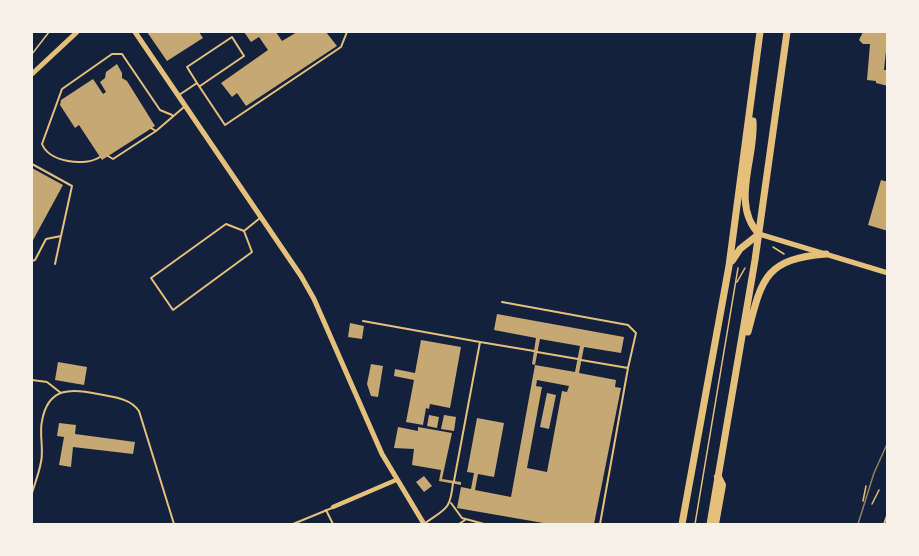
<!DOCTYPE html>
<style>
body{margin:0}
#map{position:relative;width:919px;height:556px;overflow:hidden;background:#14213d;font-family:Ubuntu,sans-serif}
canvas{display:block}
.frame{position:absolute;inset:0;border:33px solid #f6f1e7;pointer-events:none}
</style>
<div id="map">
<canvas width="919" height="556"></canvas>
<div class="frame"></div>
</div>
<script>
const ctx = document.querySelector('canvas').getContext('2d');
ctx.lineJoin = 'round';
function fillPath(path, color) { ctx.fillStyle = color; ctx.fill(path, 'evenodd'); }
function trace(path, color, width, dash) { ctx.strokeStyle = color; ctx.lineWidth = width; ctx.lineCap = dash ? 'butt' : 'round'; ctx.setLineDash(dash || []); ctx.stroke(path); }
const building = new Path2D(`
 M 147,32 L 199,32 L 203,38 L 167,61 Z
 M 244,32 L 276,32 L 282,41 L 297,32 L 326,32 L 337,46 L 246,106 L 237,93 L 232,97 L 221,83 L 268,50 L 259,37 L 251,42 Z
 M 863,32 L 888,32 L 884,70 L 888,70 L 888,86 L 876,83 L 876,81 L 867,80 L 870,44 L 863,44 L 859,40 Z
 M 117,64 L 122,73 L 122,78 L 127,81 L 155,126 L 102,160 L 79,125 L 75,128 L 60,105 L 61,100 L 93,79 L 103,94 L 106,92 L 100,82 L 105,78 L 106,72 Z
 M 32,168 L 63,185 L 32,242 Z
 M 881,180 L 888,182 L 888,231 L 868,225 Z
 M 497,314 L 624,337 L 621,353 L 584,347 L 579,373 L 616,380 L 615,387 L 621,388 L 594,524 L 549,524 L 457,508 L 461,487 L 471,489 L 474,473 L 467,472 L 477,418 L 504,423 L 494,477 L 478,474 L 475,490 L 511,497 L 535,365 L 575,372 L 580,346 L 540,339 L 535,365 L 532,364 L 536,338 L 494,330 ZM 537,380 L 569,386 L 567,392 L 562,391 L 547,472 L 527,468 L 542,387 L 536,386 Z
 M 350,323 L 364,326 L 362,339 L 348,337 Z
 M 421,340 L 461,347 L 450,408 L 430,404 L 429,409 L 426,408 L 423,425 L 406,422 L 414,380 L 394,376 L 395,369 L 415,373 Z
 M 58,362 L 87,367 L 84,385 L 55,380 Z
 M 371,364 L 383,366 L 378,397 L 371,396 L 367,384 Z
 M 547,393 L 556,395 L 549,429 L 540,427 Z
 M 429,415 L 439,417 L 437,428 L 427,426 Z
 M 444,415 L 456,417 L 454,431 L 441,429 Z
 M 59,423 L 76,425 L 75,434 L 135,442 L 133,454 L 73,447 L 71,467 L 59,465 L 64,437 L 57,436 Z
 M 398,427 L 418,431 L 418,427 L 452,433 L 442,479 L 461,482 L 461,485 L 439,481 L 441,470 L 412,465 L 414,449 L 394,448 Z
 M 424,476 L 432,486 L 424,492 L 416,482 Z`);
const path = new Path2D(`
 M 32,54 L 49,32
 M 773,247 L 784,254
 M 737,282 L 745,268
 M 863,501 L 866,486
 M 872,504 L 879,490
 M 695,524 L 738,268`);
const service = new Path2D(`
 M 197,83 L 187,67 L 232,37 L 244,56 L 200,86
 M 179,95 L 197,83 L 225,125 L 341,47 L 347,32
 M 151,128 L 156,131 L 184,107
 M 108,156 L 113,159 L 156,131
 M 100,157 C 85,167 49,162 42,144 L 62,89 L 112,54 L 122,54 L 160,110 L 172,115
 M 32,164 L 72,186 L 61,236
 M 244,231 L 252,252 L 173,310 L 151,278 L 226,224 L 244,231 L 260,218
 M 32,261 L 35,260 L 46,239 L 61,236 L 55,264
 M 502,302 L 628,325 L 636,333 L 628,368
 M 363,321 L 480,342 L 454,481
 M 480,342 L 534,351
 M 537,352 L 578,359
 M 581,360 L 628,368 L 600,524
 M 32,380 L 47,382 L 61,393
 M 32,493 C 35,483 39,473 41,462 C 44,449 39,434 42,421 C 48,387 71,388 98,394 C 113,397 130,398 139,411 L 174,524
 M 451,503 L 462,518 L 484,524
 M 326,510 L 333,524
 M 293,524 L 332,508
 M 424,524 C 446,508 450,511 453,483
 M 459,524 L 465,520
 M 884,524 L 888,513`);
const minor = new Path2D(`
 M 333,507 L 396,480`);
const tertiary = new Path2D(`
 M 135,32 L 301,276 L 314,299 L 382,454 L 424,524
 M 32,74 L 77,32
 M 759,234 L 888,273`);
const primary = new Path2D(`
 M 753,121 C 756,157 730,204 759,234
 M 732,261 L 740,249 L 759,234
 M 748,332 C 762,277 766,259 826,254
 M 682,524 L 729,266 L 760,32
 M 710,524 L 755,260 L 787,32`);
const trunk = new Path2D(`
 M 715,524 L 722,485 L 718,477`);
const tram = new Path2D(`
 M 858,524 L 874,473 L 888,442`);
fillPath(building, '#c6a872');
trace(path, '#e5c07b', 1.5);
trace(service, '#e5c07b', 2);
trace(minor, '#e5c07b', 4.5);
trace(tertiary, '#e5c07b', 5);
trace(primary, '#e5c07b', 7);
trace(trunk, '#e5c07b', 8);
trace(tram, '#918062', 1.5);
</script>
